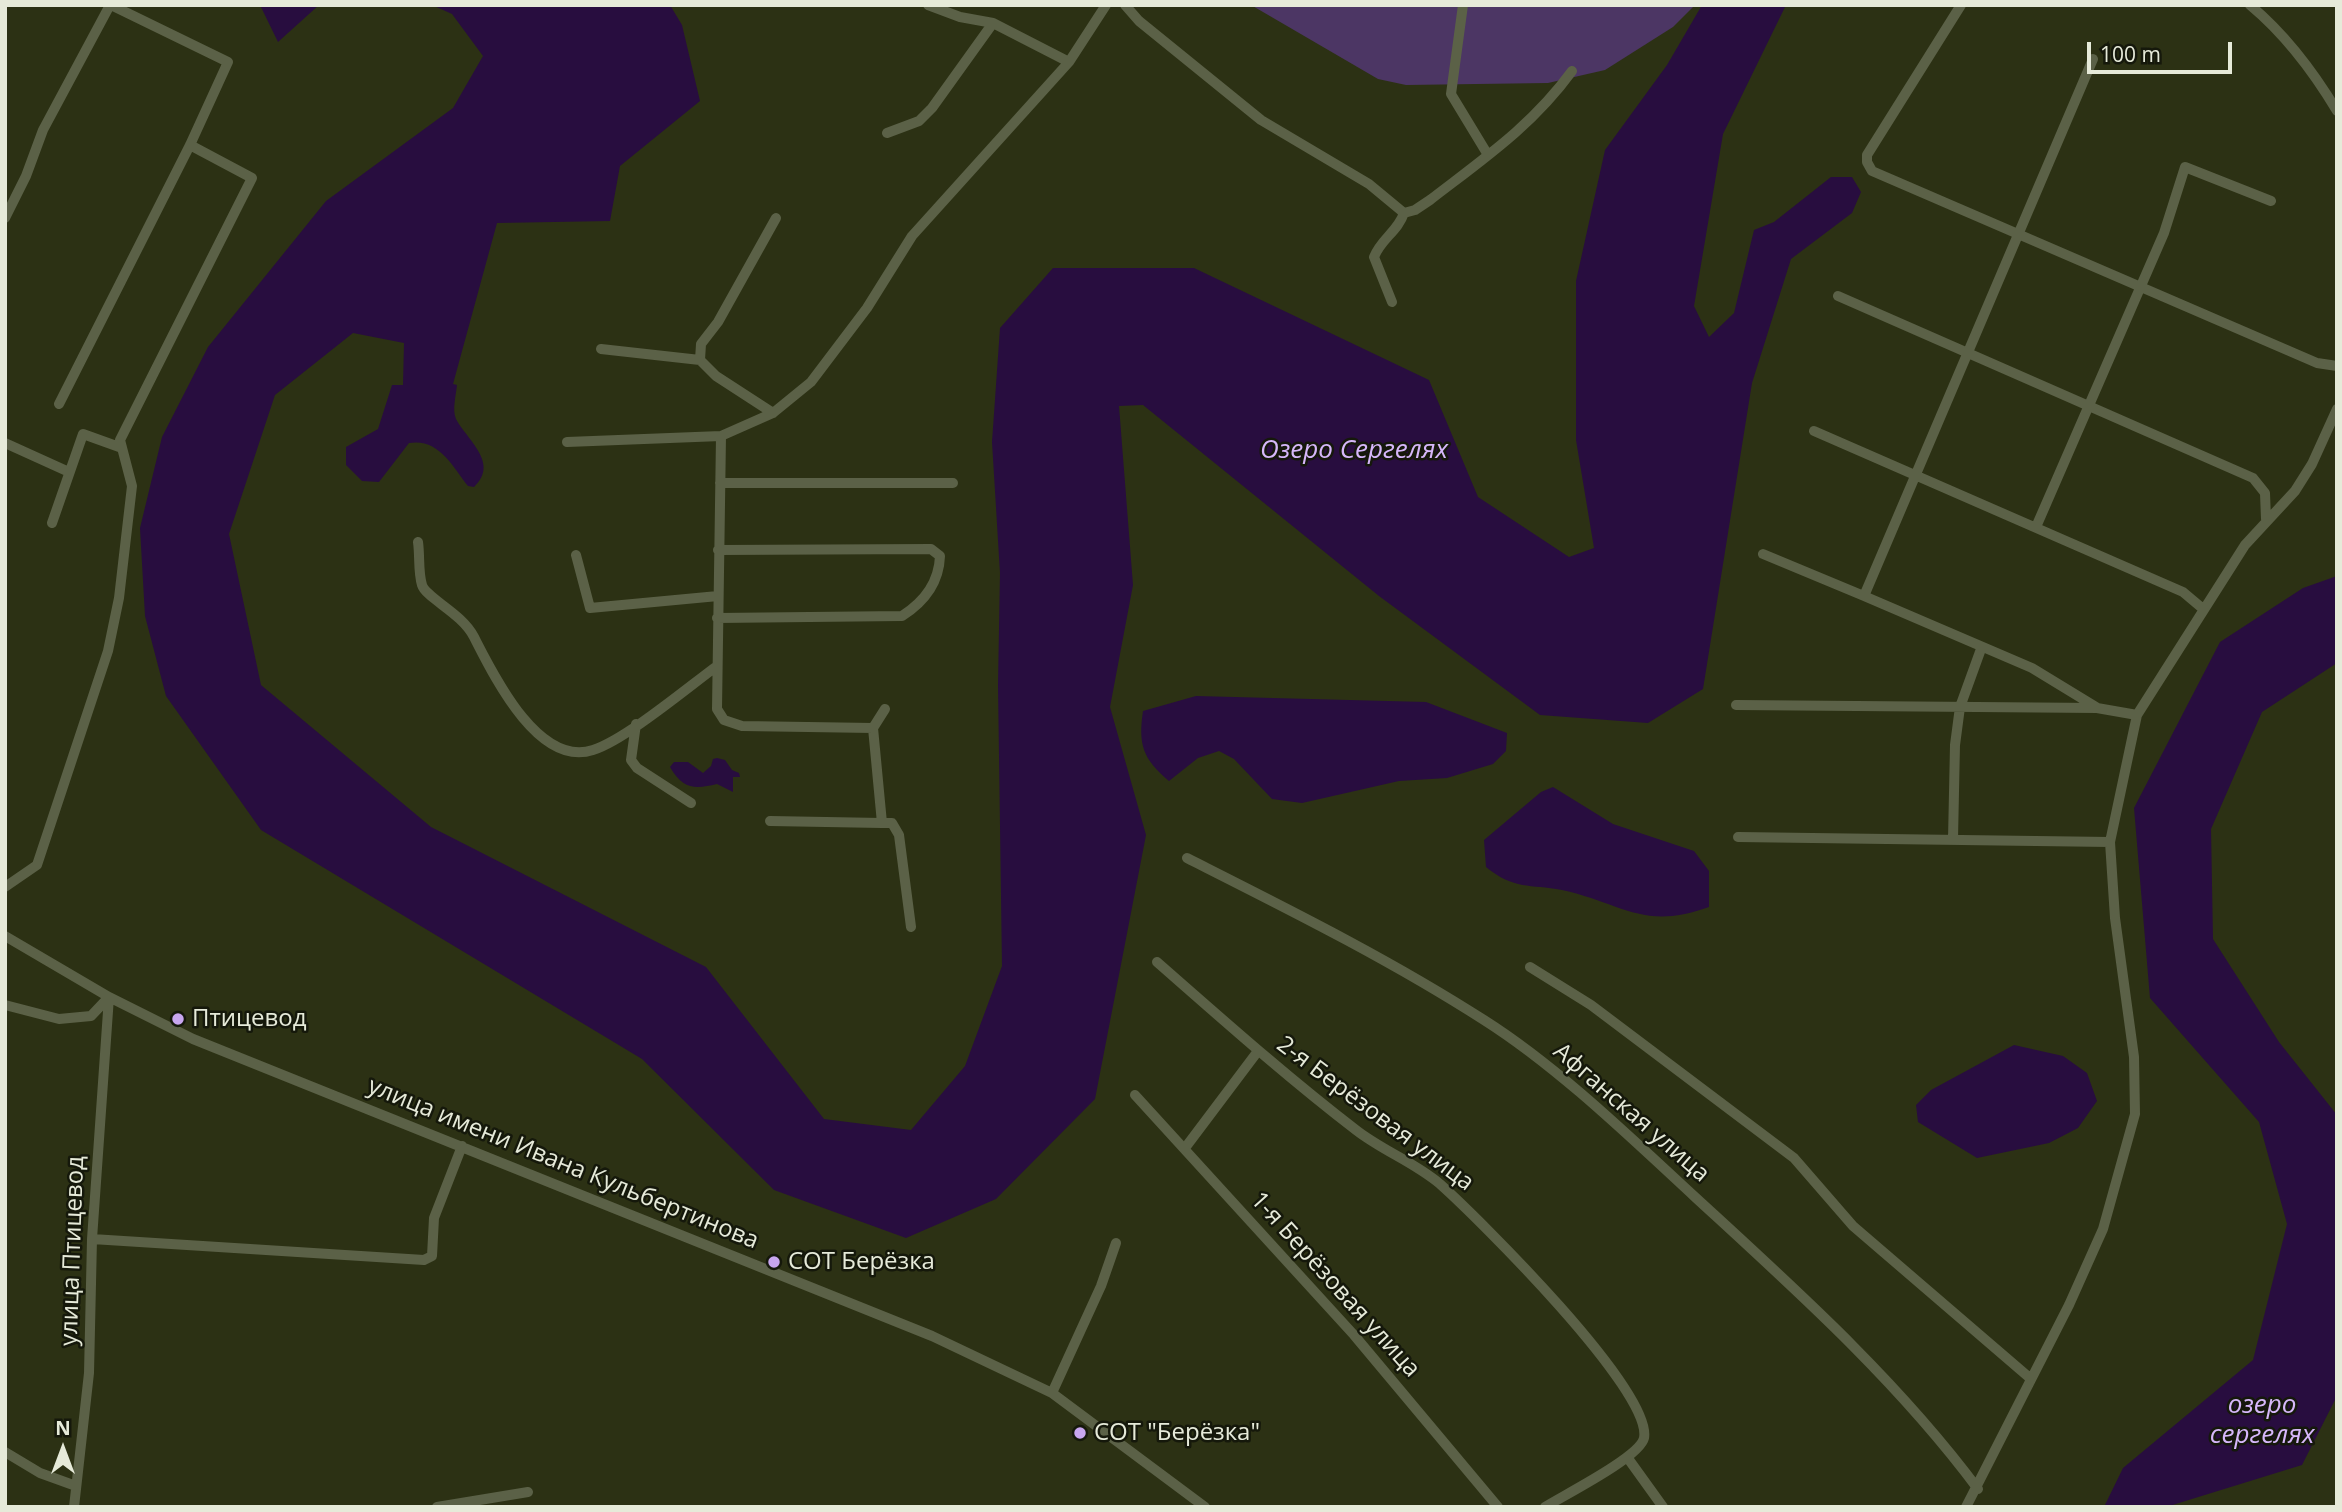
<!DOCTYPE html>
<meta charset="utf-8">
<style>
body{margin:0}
#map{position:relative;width:2342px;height:1512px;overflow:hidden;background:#2c3114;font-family:"Open Sans",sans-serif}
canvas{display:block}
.frame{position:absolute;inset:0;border:7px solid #e6ead9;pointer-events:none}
.north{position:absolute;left:28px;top:1414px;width:70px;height:70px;-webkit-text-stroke:5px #15180b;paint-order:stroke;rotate:0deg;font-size:19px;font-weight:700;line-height:28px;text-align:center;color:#e6ead9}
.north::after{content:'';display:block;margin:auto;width:24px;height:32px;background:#e6ead9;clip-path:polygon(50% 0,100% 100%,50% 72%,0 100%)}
.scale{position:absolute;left:2087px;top:42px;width:145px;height:32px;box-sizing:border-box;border:4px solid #e6ead9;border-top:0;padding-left:9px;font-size:21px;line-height:24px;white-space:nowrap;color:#e6ead9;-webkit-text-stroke:5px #15180b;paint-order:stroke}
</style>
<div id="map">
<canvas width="2342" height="1512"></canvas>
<div class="frame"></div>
<div class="north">N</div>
<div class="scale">100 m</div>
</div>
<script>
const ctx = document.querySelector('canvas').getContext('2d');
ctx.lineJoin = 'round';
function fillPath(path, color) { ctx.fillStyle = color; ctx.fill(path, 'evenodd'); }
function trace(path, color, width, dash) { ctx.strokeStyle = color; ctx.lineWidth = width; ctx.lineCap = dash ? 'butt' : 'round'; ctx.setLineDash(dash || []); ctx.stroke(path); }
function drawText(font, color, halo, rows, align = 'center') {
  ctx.font = font + ' "Open Sans",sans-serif'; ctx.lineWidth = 5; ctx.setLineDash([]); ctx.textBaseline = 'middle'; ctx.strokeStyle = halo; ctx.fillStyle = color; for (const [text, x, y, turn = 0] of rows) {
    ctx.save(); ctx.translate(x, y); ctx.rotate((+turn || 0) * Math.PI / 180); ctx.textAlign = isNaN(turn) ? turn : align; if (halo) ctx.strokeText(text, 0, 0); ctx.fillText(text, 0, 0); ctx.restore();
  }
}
const green = new Path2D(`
 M 1251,5 L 1695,5 L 1673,27 L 1605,70 L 1548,83 L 1406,85 L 1378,79 Z`);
const water = new Path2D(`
 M 260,5 L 319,5 L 278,42 Z
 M 432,5 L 670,5 L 682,25 L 700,101 L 620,166 L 610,221 L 497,223 L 453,384 L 457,385 C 456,395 452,410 456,419 C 467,440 500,463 474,487 L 468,486 C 452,465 438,438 409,443 L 379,482 L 362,481 L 346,465 L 346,447 L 378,429 L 392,385 L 403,385 L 404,343 L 353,333 L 275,395 L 229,534 L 261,685 L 431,827 L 706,967 L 824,1119 L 911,1130 L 965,1066 L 1002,966 L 998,685 L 1000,573 L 992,442 L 1000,328 L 1053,268 L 1194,268 L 1429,380 L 1478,497 L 1569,557 L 1594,548 L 1576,440 L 1576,281 L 1605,150 L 1667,65 L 1702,5 L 1786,5 L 1723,134 L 1694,306 L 1709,337 L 1734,313 L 1754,230 L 1774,222 L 1831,177 L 1852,177 L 1861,192 L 1852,213 L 1791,259 L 1752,383 L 1703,689 L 1648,723 L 1540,715 L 1379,596 L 1143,405 L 1119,406 L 1133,585 L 1110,707 L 1146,835 L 1095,1099 L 996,1199 L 906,1238 L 774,1190 L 642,1059 L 261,830 L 166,696 L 145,616 L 140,528 L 162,437 L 208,347 L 326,201 L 453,108 L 483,56 L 452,14 Z
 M 2337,576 L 2337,663 L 2262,712 L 2211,829 L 2213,939 L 2279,1042 L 2337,1115 L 2337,1396 L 2302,1465 L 2166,1507 L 2104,1507 L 2123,1468 L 2253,1360 L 2287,1224 L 2259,1122 L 2150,998 L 2134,808 L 2220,642 L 2303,588 Z
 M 1196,696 L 1426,702 L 1507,733 L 1506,751 L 1493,764 L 1447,778 L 1399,781 L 1302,803 L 1272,799 L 1234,759 L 1219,751 L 1198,758 L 1169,781 C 1143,759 1138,745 1143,711 Z
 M 717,758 L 725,760 L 732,770 L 739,773 L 740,777 L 733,777 L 733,792 L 717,784 C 696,789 683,790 670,767 L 674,762 L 688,762 L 703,773 L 711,766 L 713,759 Z
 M 1553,787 L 1613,824 L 1694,851 L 1709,871 L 1709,907 C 1643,931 1622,903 1562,890 C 1530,884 1514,890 1486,867 L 1484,840 L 1541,792 Z
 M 2014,1045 L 2063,1056 L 2087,1073 L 2097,1101 L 2078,1128 L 2049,1143 L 1977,1158 L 1918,1122 L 1916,1105 L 1931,1090 Z`);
const street = new Path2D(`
 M 928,5 L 960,17 L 993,23 L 1069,62
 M 1125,5 L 1139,21 L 1261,120 L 1369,184 L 1404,213 L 1415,210 L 1430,200 C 1483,159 1532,126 1572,71
 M 1463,5 L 1451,94 L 1488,155
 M 1961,5 L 1867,155 L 1867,162 L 1872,171 L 2317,363 L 2337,366
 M 2250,5 C 2286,35 2313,71 2337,111
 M 887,133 L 919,121 L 932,108 L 993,23
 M 5,218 L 26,176 L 43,130 L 110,5
 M 1838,296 L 2253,478 L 2265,493 L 2266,519
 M 1392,302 L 1374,257 C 1381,239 1398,231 1404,213
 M 601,349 L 700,360 L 716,376 L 773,413
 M 700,360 L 701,344 L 718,322 L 776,218
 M 59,404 L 190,145 L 228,62 L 111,5
 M 1814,431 L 2183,592 L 2202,608
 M 721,436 L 717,709 L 724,720 L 742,726 L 873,728 L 885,709
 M 567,442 L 721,436 L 773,413 L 811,382 L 867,308 L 912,236 L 1069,62 L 1106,5
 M 5,443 L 69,472
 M 720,483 L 953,483
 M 52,523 L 83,434 L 122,448
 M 2036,527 L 2164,233 L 2185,167 L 2271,201
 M 418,542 C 420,556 418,572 422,585 C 426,598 462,613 474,637 C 493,674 538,768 593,750 C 625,740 687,688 717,666
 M 1763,554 L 1864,596 L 2093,59
 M 576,555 L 590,608 L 718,596
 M 1864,596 L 2032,668 L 2096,707
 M 717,618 L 902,616 C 924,602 939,583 940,556 L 931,549 L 718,550
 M 1736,705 L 2097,708 L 2137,715
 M 636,724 L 631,760 L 637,768 L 691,803
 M 770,821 L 882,823 L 873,728
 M 882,823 L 892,823 L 899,835 L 911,927
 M 1738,837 L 2110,842
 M 1953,839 L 1955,745 L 1960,707 L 1981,649
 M 1187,858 C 1288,909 1389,959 1484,1020 C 1558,1067 1630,1137 1695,1197 C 1794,1288 1897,1380 1978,1489
 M 5,887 L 37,865 L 108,651 L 119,598 L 132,486 L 120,440 L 252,178 L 190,145
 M 5,936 L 109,997 L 193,1039 L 932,1336 L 1052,1393 L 1205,1507
 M 1157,962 C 1222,1019 1287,1077 1356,1130 C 1383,1151 1414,1162 1440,1184 C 1478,1218 1653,1391 1644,1438 C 1640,1457 1564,1495 1545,1507
 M 1530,967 L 1591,1005 L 1794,1158 L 1853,1226 L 2031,1379
 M 5,1005 L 59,1019 L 91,1016 L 109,997
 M 1135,1095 L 1354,1335 L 1498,1507
 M 1185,1148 L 1258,1051
 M 92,1239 L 424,1260 L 432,1256 L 434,1218 L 462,1146
 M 1052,1393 L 1101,1286 L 1116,1243
 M 5,1452 L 40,1473 L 76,1486
 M 1627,1457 L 1663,1507
 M 74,1507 L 89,1373 L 92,1239 L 109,997
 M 437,1507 L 528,1492
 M 1966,1507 L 2069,1305 L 2103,1229 L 2135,1114 L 2134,1057 L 2115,918 L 2110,842 L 2137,715 L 2245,545 L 2295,491 L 2312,464 L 2337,409`);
const markers = [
 [178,1019,7,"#c8a6ef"],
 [774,1262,7,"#c8a6ef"],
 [1080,1433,7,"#c8a6ef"]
];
const poiNames = [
 ["Птицевод",192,1019],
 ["СОТ Берёзка",788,1262],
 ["СОТ \"Берёзка\"",1094,1433]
];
const streetNames = [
 ["Афганская улица",1631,1113,41],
 ["2-я Берёзовая улица",1375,1114,37],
 ["улица имени Ивана Кульбертинова",563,1164,22],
 ["улица Птицевод",73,1251,-88],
 ["1-я Берёзовая улица",1335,1285,48]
];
const waterNames = [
 ["Озеро Сергелях",1354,451],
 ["озеро",2262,1406],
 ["сергелях",2262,1436]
];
fillPath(green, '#4c3664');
fillPath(water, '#280d3f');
trace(street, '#5b6147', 10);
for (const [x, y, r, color] of markers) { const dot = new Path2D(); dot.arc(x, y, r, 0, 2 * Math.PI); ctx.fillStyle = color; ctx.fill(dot); trace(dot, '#15180b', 2.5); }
drawText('24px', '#e6ead9', '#15180b', poiNames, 'left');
drawText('24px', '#e6ead9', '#15180b', streetNames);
drawText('italic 26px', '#d6b7fa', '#15180b', waterNames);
</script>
